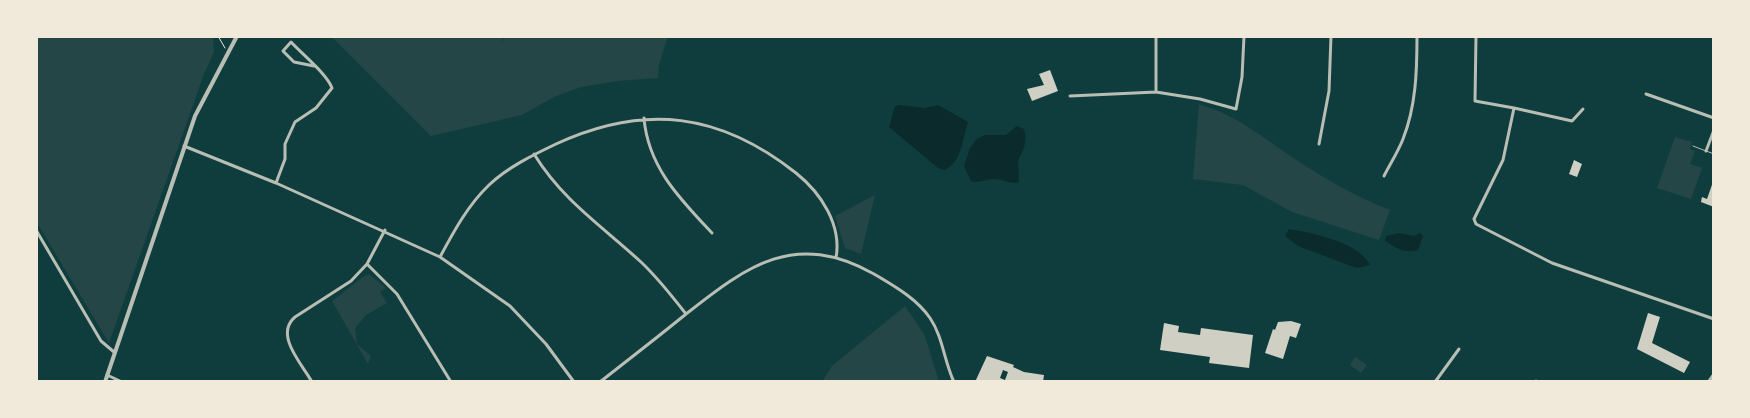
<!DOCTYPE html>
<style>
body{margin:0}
#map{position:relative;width:1750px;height:418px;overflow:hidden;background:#0f3d3e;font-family:"Sofia Sans Condensed",sans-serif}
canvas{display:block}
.frame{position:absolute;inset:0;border:38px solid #f1e9da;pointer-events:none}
</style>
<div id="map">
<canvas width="1750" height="418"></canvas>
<div class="frame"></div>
</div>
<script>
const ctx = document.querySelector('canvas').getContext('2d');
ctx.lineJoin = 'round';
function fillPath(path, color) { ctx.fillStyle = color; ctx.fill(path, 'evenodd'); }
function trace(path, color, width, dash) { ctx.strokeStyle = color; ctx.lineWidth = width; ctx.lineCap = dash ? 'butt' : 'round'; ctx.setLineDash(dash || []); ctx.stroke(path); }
const green = new Path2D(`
 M 36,36 L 213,36 L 214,52 L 204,74 L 109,343 L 36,221 Z
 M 331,36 L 505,36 L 499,47 L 506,36 L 668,36 L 659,65 L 658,78 L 617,81 L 581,87 L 554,97 L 522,115 L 431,136 Z
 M 1199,104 C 1236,115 1261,136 1292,157 C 1323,178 1356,197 1390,210 L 1379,240 L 1292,212 L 1243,185 L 1193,179 Z
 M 1675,137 L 1692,142 L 1690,149 L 1695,151 L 1690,164 L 1702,168 L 1691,199 L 1657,188 Z
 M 875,195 L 861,254 L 845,248 L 835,216 Z
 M 369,274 L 386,288 L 380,292 L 387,303 L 366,315 L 355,328 L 357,344 L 371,356 L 368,364 L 332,301 C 341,295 362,276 369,274 Z
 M 905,306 L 925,336 L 939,382 L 822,382 L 832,366 Z
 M 1355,357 L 1367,365 L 1361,373 L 1350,365 Z`);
const water = new Path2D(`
 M 900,105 L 925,108 L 938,105 L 968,122 C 963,138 961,164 944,170 L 938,168 L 889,127 L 895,106 Z
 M 1017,126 L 1024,129 C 1028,141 1023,151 1018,161 L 1019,182 C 1011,185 1003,179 995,179 C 986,178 980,184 971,181 L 964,166 L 970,148 L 977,139 L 985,135 L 1006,135 Z
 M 1289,229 C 1315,234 1357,241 1370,265 L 1358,268 L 1351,266 L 1298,246 L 1285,236 Z
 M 1399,233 L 1414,236 L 1420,233 L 1423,236 L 1418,250 C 1405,254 1396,248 1385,241 L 1386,236 Z`);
const building = new Path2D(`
 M 1050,70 L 1058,91 L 1032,101 L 1027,89 L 1044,85 L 1039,74 Z
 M 1574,160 L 1582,164 L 1577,177 L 1569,174 Z
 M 1714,179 L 1714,207 L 1701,202 L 1702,197 L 1707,199 Z
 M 1648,313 L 1660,317 L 1652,343 L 1690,362 L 1684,373 L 1637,349 Z
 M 1291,321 L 1301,324 L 1296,338 L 1290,336 L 1283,359 L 1265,353 L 1273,329 L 1275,330 L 1278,322 Z
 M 1164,323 L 1179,326 L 1178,332 L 1200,335 L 1201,328 L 1253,335 L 1249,368 L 1209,363 L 1210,357 L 1160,350 Z
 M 987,356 L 1014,365 L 1013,367 L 1024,372 L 1044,375 L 1043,382 L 975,382 ZM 1003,370 L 1008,372 L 1005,380 L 1000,378 Z`);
const path = new Path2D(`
 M 218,36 L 225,48`);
const service = new Path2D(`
 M 1693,146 L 1714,154`);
const minor = new Path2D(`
 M 1476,36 L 1475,101 L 1514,108 L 1503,160 L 1474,219 L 1476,224 L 1552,263 L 1714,319
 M 1156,92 L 1156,36
 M 1646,94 L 1714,118
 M 1070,96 L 1156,92 L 1200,99 L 1236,109 L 1242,77 L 1244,36
 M 1514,108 L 1572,121 L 1583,109
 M 644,118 C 648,167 680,199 712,233
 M 1319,144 L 1329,91 L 1331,36
 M 184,146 L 276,183 L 440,257 L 510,306 L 546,344 L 574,382
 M 1706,151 L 1714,130
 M 534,154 C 563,201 602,226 641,262 C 658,278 672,296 686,314
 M 1384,176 C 1390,164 1398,152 1403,139 C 1416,106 1417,71 1417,36
 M 276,183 L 285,159 L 285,144 L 295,122 L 316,108 L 332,88 C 327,74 302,54 291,42 L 283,51 L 294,62 L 314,66
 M 36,230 L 101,341 L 114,352
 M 440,257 C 454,231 468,205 489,185 C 508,167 533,155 556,144 C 645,103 720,113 796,173 C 821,193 842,225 836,258
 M 367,264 L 397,294 L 451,382
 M 107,375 L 122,382
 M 312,382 C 302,364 274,335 295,317 L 351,281 L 367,264 L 385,230
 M 600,382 C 629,359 658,337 686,314 C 748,265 795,230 874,274 C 894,286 916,298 930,318 C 943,337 944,361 954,382
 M 1435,382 L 1459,349
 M 1536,382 L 1536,381`);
const tertiary = new Path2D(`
 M 105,382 L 195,116 L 237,36
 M 1709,382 L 1714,375`);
fillPath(green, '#244646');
fillPath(water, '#0a2a2b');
fillPath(building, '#cfcfc3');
trace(path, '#f1e9da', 1);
trace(service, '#b8beb3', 1);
trace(minor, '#b8beb3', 3);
trace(tertiary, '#b8beb3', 4);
</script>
